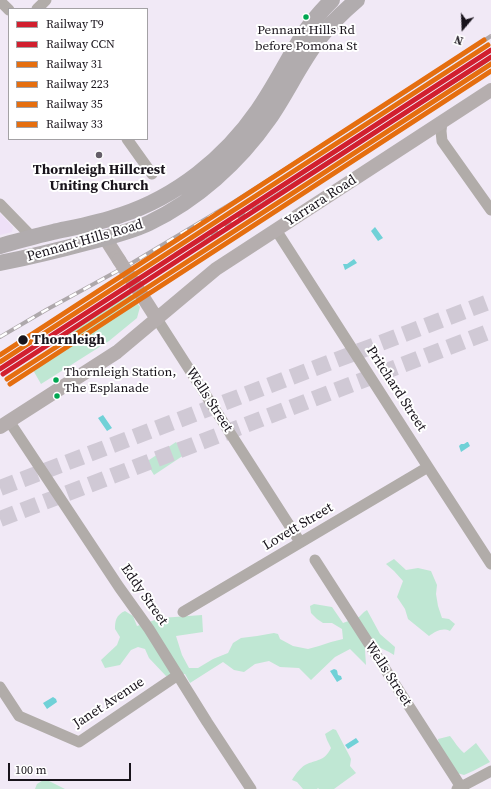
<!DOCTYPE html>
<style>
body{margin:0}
#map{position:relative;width:491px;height:789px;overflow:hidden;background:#f1e9f6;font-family:"Source Serif 4",serif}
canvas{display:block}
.legend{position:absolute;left:8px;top:8px;width:140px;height:132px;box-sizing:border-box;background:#fff;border:1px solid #a3a1a4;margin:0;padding:5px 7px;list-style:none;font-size:12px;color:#18131b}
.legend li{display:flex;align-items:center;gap:8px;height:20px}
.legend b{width:20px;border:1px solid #a3a1a4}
.north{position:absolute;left:443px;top:8px;width:40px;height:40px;-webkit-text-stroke:3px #fff;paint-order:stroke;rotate:199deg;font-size:11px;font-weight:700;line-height:16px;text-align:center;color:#18131b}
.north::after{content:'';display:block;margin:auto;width:14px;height:18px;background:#18131b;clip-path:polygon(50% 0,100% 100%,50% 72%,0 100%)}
.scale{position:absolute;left:8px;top:763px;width:123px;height:18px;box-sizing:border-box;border:2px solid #18131b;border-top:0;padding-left:5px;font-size:12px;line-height:14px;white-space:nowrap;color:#18131b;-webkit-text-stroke:3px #fff;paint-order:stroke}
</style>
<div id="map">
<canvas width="491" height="789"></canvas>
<ul class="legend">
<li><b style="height:5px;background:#d11f2f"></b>Railway T9</li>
<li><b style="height:5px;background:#d11f2f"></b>Railway CCN</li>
<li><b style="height:5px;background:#e56e0f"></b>Railway 31</li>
<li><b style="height:5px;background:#e56e0f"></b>Railway 223</li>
<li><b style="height:5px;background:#e56e0f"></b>Railway 35</li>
<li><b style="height:5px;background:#e56e0f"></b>Railway 33</li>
</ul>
<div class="north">N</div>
<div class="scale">100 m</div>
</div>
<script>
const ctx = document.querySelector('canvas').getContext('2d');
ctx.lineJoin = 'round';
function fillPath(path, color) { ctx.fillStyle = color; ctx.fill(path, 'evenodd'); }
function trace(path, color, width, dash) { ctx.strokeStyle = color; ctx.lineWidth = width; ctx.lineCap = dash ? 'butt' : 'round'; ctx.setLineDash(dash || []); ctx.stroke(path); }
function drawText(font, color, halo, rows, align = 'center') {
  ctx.font = font + ' "Source Serif 4",serif'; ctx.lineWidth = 4; ctx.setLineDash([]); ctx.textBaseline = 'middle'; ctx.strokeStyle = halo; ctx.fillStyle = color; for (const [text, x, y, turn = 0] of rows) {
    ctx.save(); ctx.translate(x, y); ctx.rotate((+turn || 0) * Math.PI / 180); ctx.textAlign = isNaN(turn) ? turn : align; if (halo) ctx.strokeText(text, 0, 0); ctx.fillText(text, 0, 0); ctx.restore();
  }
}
const built = new Path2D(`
 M 0,213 L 13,227 L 12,232 L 0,235 Z`);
const green = new Path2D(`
 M 130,293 L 140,307 L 137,318 L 109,341 L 41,384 L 33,370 L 67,345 L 63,337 Z
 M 176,442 L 184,455 L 154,475 L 146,462 Z
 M 394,559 L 406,570 L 418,568 L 431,571 L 437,585 L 436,594 L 438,606 L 442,618 L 449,619 L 455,624 L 450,631 C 442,627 435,632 429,636 L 408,619 L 405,609 L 397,597 L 403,581 L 394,571 L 386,564 Z
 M 314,604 L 332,607 L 343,623 L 359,617 L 364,612 L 367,610 L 380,634 L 395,647 L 394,655 C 385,650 373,642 365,650 L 366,665 L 350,649 L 335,657 L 311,680 L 299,668 L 280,667 L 269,661 L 255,664 L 244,672 L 234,670 L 223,662 L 190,683 L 185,674 L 166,676 L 149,658 L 145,649 L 138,647 L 131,650 L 120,665 L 105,668 L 101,660 L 117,645 L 120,637 L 115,629 C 115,621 116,615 125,611 L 133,616 L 137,626 L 161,618 L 202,615 L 203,632 L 176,636 L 182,655 L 189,668 L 198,668 L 213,659 L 228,653 L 233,643 L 241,638 L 257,636 L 274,633 L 278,634 L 280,639 L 293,646 L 308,649 L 319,646 L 331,642 L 343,639 L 342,629 L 332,623 L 323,623 L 317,619 L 311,613 L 310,606 Z
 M 333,729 L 336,730 L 349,755 L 351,759 L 350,766 L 356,773 L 334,789 L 319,789 L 318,788 L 317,789 L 303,789 L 297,782 L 292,780 C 295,775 300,768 305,765 C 317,759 324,762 331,748 L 327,740 L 325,734 Z
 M 450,736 C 455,742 458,748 464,753 L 476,743 L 490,762 L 473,771 L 464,775 L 457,773 L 439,746 L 438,739 Z
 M 45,779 L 65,789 L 66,789 L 35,789 L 37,784 Z`);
const water = new Path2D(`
 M 375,227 L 383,238 L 378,241 L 371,231 Z
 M 354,259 L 357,263 L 345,270 L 343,264 L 347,264 Z
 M 103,415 L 112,428 L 107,431 L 98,418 Z
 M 467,442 L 468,442 L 470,446 L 461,452 L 459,446 L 461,444 L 464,444 Z
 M 334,669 C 338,670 337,671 338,675 L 341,676 L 342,679 L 337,682 L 330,671 Z
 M 53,697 L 56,699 L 57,702 L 47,709 L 43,703 Z
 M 356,738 L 359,742 L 348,749 L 345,745 Z`);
const highwayTunnel = new Path2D(`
 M 0,488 L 491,301
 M 0,519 L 491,331`);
const minor = new Path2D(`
 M 0,1 L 9,10
 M 37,9 L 46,0
 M 442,122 L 441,131 L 442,141 L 491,210
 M 127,139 L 152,174
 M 0,204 L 32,237
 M 276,230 L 428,467 L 491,564
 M 157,319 L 300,542
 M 9,421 L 119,587 L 149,629 L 207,722 L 251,789
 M 315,560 L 461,787
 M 183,612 L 428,467
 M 0,687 L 19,716 L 79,742 L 178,675
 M 457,789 L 491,771`);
const major = new Path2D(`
 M 105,238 L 119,260
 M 141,294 L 157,319
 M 0,427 L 117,352 L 216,269 L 491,90`);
const highway = new Path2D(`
 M 0,246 C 18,241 35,236 53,232 C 76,227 99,223 121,215 C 176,197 225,158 258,110 C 275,86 288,58 305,32 C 313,20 322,10 332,0
 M 0,263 C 30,257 59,250 89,242 C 109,237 130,232 149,223 C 197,200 239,162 269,119 C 287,93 300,64 319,39 C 330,24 343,12 357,0`);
const rail = new Path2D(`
 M 176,254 L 263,204 L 491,58
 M 0,337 L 46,310 L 132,263 L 234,202 L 359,122 L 491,36`);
const majorBridge = new Path2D(`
 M 119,260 L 141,294`);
const rail1 = new Path2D(`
 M 0,369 L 491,50`);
const rail2 = new Path2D(`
 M 3,374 L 491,57`);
const rail3 = new Path2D(`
 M 0,362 L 488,45`);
const rail4 = new Path2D(`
 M 7,379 L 491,64`);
const rail5 = new Path2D(`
 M 0,355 L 484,40`);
const rail6 = new Path2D(`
 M 10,384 L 491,71`);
const markers = [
 [306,17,3.5,"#00a651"],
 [99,155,4,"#645e68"],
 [23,340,5.5,"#18131b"],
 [56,380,3.5,"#00a651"],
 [57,396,3.5,"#00a651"]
];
const busNames = [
 ["Pennant Hills Rd",306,31],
 ["before Pomona St",306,47],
 ["Thornleigh Station,",64,373,"left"],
 ["The Esplanade",64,389,"left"]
];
const poiNames = [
 ["Thornleigh Hillcrest",99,170],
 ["Uniting Church",99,186]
];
const streetNames = [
 ["Yarrara Road",321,201,-33],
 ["Pennant Hills Road",85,241,-16],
 ["Pritchard Street",396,389,57],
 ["Wells Street",209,400,57],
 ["Lovett Street",298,527,-31],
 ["Eddy Street",144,595,55],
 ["Wells Street",388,674,57],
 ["Janet Avenue",109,703,-33]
];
const stopNames = [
 ["Thornleigh",32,340]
];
fillPath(built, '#eee0f7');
fillPath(green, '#bfe7d3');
fillPath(water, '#70d1d7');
trace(highwayTunnel, '#d0c9d5', 16, [16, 8]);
trace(minor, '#b1aca9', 11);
trace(major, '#b5aeae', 14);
trace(highway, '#b1acae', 16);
trace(rail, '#aea8ab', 4);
trace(rail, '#fff', 2.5, [8]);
trace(majorBridge, '#b5aeae', 14);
trace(rail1, '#d11f2f', 5);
trace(rail2, '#d11f2f', 5);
trace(rail3, '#e56e0f', 5);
trace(rail4, '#e56e0f', 5);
trace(rail5, '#e56e0f', 5);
trace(rail6, '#e56e0f', 5);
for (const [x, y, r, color] of markers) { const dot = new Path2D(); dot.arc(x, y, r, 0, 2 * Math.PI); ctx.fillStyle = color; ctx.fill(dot); trace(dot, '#fff', 1.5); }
drawText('13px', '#18131b', '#fff', busNames);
drawText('bold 14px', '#18131b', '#fff', poiNames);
drawText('14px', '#18131b', '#fff', streetNames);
drawText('bold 14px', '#18131b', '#fff', stopNames, 'left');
</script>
